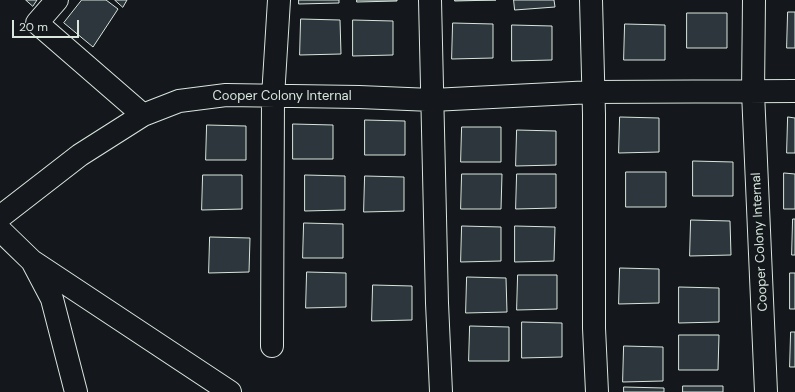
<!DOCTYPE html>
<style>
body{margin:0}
#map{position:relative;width:795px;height:392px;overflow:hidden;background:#14181c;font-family:"DM Sans",sans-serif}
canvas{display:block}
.scale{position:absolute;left:12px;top:20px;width:67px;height:18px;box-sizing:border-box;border:2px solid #d8e6dc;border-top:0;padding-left:5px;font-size:12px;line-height:14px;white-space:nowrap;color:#d8e6dc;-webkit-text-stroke:3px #14181c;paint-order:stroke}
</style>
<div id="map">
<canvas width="795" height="392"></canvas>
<div class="scale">20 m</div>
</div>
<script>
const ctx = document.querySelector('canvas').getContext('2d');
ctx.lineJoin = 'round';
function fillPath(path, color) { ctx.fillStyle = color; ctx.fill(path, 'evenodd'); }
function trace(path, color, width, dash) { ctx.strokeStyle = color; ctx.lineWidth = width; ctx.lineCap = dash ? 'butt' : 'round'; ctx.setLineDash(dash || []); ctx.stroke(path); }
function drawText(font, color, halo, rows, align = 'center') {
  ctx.font = font + ' "DM Sans",sans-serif'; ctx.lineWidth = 3; ctx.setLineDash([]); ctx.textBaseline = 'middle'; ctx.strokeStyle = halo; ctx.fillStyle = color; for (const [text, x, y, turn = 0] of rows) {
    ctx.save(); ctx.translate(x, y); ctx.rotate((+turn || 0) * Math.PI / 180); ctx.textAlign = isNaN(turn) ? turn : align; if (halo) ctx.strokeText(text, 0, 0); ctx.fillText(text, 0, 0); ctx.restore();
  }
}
const building = new Path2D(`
 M 26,0 L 37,0 L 33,6 Z
 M 82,0 L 106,0 L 118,9 L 93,47 L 64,23 Z
 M 115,0 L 127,0 L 123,7 Z
 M 299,0 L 339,0 L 339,3 L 299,4 Z
 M 357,0 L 397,0 L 397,1 L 357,2 Z
 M 455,0 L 496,0 L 455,1 Z
 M 514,0 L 554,0 L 555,7 L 515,10 Z
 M 788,12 L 795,12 L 795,48 L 787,48 Z
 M 687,13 L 727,13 L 727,48 L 687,48 Z
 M 301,19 L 340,20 L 341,54 L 300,55 Z
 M 353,20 L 393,21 L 393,55 L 353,56 Z
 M 453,23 L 493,24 L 493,58 L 452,59 Z
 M 625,24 L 665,25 L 665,60 L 624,60 Z
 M 512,25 L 552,26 L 552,60 L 512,61 Z
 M 620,117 L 659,118 L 659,152 L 619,153 Z
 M 788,117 L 795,118 L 795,153 L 787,153 Z
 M 365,120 L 405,121 L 405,155 L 365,155 Z
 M 293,124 L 333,125 L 333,159 L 293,159 Z
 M 207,125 L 246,126 L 246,160 L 206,160 Z
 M 462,127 L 501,127 L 501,162 L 461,162 Z
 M 517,130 L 556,131 L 556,165 L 516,166 Z
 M 693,161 L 733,162 L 733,196 L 693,196 Z
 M 626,172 L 666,172 L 666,207 L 626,207 Z
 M 784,173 L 795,174 L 795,209 L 784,209 Z
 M 462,174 L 502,174 L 501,209 L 461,209 Z
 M 517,174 L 556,174 L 556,208 L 516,209 Z
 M 203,175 L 242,175 L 242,209 L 202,210 Z
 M 305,175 L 345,176 L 345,210 L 305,211 Z
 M 365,176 L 404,177 L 404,211 L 364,212 Z
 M 793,219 L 795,219 L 795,255 L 792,255 Z
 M 691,220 L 730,221 L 731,255 L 690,256 Z
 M 304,223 L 343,224 L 343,258 L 303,258 Z
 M 462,226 L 501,227 L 501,261 L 461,262 Z
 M 515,226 L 555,227 L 554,261 L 515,262 Z
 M 210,237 L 250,238 L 249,272 L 209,273 Z
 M 620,268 L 659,269 L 659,303 L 619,304 Z
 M 307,272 L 346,273 L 346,307 L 306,308 Z
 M 790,273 L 795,273 L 795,309 L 790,309 Z
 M 518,275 L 557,275 L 557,309 L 517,310 Z
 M 467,277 L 506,278 L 507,312 L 466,313 Z
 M 373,285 L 412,286 L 412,320 L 372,321 Z
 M 679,287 L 719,288 L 719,322 L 679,323 Z
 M 522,322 L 562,323 L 562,357 L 522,358 Z
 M 470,326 L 509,327 L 509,361 L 469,361 Z
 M 791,332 L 795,332 L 795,367 L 790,367 Z
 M 679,335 L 719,335 L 718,370 L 679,370 Z
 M 624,346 L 663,347 L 663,381 L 623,382 Z
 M 683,386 L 723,386 L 723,392 L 683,392 Z
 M 624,387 L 664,388 L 664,392 L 624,392 Z`);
const minor = new Path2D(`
 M 57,0 L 37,23 L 143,115
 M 430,0 L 437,303 L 441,392
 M 591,0 L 594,114 L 594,328 L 597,392
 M 754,0 L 753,92 L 766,392
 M 0,217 L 80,155 L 143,115 L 179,101 L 226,95 L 359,97 L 432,100 L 593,92 L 795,91
 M 0,230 L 32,261 L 52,299 L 76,392
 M 32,261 L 230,392
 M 272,346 L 273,97 L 279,0`);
const streetNames = [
 ["Cooper Colony Internal",282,97],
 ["Cooper Colony Internal",760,242,-93]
];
fillPath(building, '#2c363c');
trace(building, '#d8e6dc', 1);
trace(minor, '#d8e6dc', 24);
trace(minor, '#14181c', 22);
drawText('13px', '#d8e6dc', '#14181c', streetNames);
</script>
